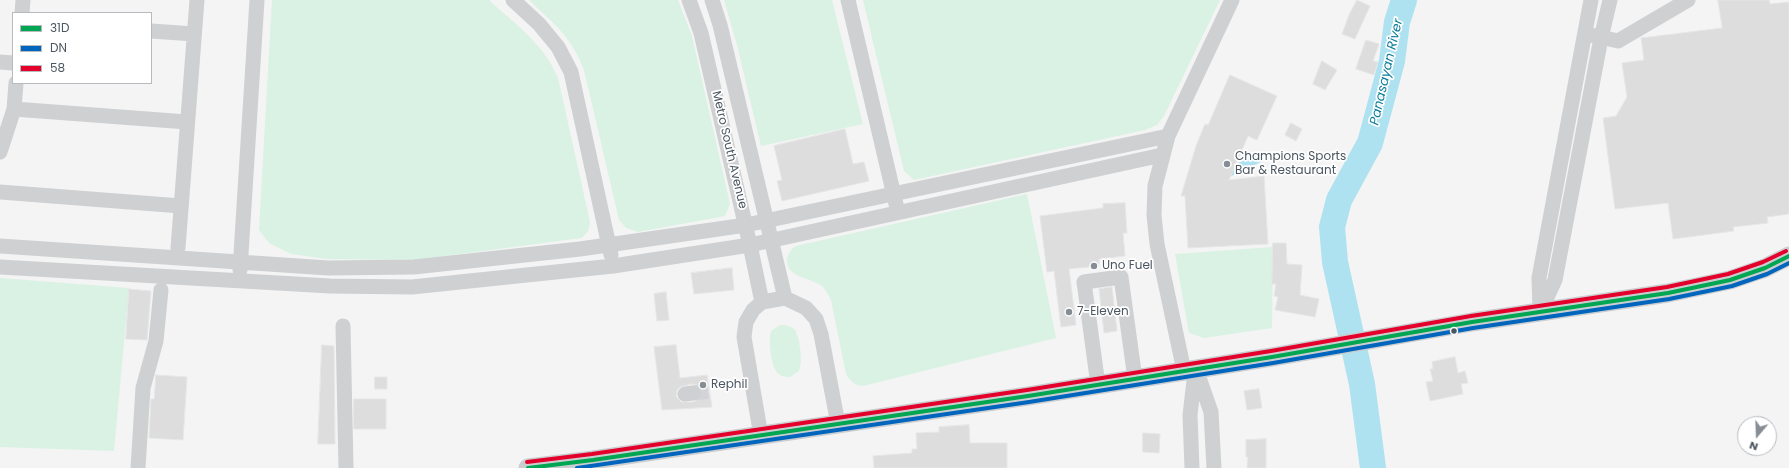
<!DOCTYPE html>
<style>
body{margin:0}
#map{position:relative;width:1789px;height:468px;overflow:hidden;background:#f4f4f4;font-family:Poppins,sans-serif}
canvas{display:block}
.legend{position:absolute;left:12px;top:12px;width:140px;height:72px;box-sizing:border-box;background:#fff;border:1px solid #b7bbc0;margin:0;padding:5px 7px;list-style:none;font-size:12px;color:#4a5661}
.legend li{display:flex;align-items:center;gap:8px;height:20px}
.legend b{width:20px;border:1px solid #b7bbc0}
.north{position:absolute;left:1737px;top:416px;width:40px;height:40px;box-sizing:border-box;background:#fff;border:1px solid #b7bbc0;border-radius:50%;rotate:199deg;font-size:11px;font-weight:700;line-height:16px;text-align:center;color:#4a5661}
.north::after{content:'';display:block;margin:auto;width:14px;height:18px;background:#868d94;clip-path:polygon(50% 0,100% 100%,50% 72%,0 100%)}
</style>
<div id="map">
<canvas width="1789" height="468"></canvas>
<ul class="legend">
<li><b style="height:5px;background:#00a651"></b>31D</li>
<li><b style="height:5px;background:#0065bd"></b>DN</li>
<li><b style="height:5px;background:#e4002b"></b>58</li>
</ul>
<div class="north">N</div>
</div>
<script>
const ctx = document.querySelector('canvas').getContext('2d');
ctx.lineJoin = 'round';
function fillPath(path, color) { ctx.fillStyle = color; ctx.fill(path, 'evenodd'); }
function trace(path, color, width, dash) { ctx.strokeStyle = color; ctx.lineWidth = width; ctx.lineCap = dash ? 'butt' : 'round'; ctx.setLineDash(dash || []); ctx.stroke(path); }
function drawText(font, color, halo, rows, align = 'center') {
  ctx.font = font + ' Poppins,sans-serif'; ctx.lineWidth = 3.5; ctx.setLineDash([]); ctx.textBaseline = 'middle'; ctx.strokeStyle = halo; ctx.fillStyle = color; for (const [text, x, y, turn = 0] of rows) {
    ctx.save(); ctx.translate(x, y); ctx.rotate((+turn || 0) * Math.PI / 180); ctx.textAlign = isNaN(turn) ? turn : align; if (halo) ctx.strokeText(text, 0, 0); ctx.fillText(text, 0, 0); ctx.restore();
  }
}
const green = new Path2D(`
 M 272,0 L 489,0 C 515,24 545,45 558,78 L 590,222 L 588,231 L 582,238 L 414,260 L 327,259 L 291,254 L 269,243 L 259,230 Z
 M 529,0 L 678,0 L 692,36 L 730,204 L 725,216 L 638,232 L 626,228 L 619,220 L 584,70 C 571,36 555,25 529,0 Z
 M 724,0 L 832,0 L 863,124 L 761,146 L 737,45 Z
 M 863,0 L 1220,0 L 1164,116 L 1157,125 L 1145,130 L 914,180 L 904,171 Z
 M 1027,194 L 1056,338 L 863,386 C 855,386 850,381 846,374 L 831,300 C 828,295 826,290 822,286 C 811,278 789,278 787,262 C 787,254 790,250 796,246 Z
 M 1273,247 L 1272,328 L 1204,338 L 1189,333 L 1175,254 Z
 M 0,278 L 129,288 L 114,451 L 0,447 Z
 M 780,325 C 786,325 791,326 795,330 C 800,338 803,363 799,371 L 790,377 C 784,377 779,376 776,371 C 771,363 768,339 771,331 Z`);
const water = new Path2D(`
 M 1260,151 L 1263,161 L 1223,180 L 1227,169 Z`);
const river = new Path2D(`
 M 1373,468 L 1362,384 L 1335,262 L 1332,227 L 1339,200 L 1370,143 L 1392,61 L 1397,22 L 1404,0`);
const building = new Path2D(`
 M 1357,0 L 1370,6 L 1355,39 L 1342,34 L 1349,15 Z
 M 1718,0 L 1769,0 L 1770,4 L 1789,2 L 1789,214 L 1767,217 L 1768,223 L 1733,227 L 1734,231 L 1673,239 L 1668,203 L 1615,209 L 1603,118 L 1616,116 L 1627,97 L 1622,63 L 1644,60 L 1641,38 L 1722,28 Z
 M 1366,40 L 1379,44 L 1373,61 L 1378,62 L 1374,75 L 1356,69 Z
 M 1322,61 L 1337,70 L 1325,90 L 1313,84 Z
 M 1230,75 L 1277,96 L 1257,140 L 1248,136 L 1229,180 L 1264,176 L 1268,244 L 1188,248 L 1185,196 L 1181,196 L 1196,146 L 1205,124 L 1208,125 Z
 M 1291,123 L 1302,129 L 1296,141 L 1285,135 Z
 M 845,129 L 853,164 L 864,162 L 869,181 L 782,201 L 777,181 L 782,180 L 774,146 Z
 M 1125,203 L 1127,233 L 1123,233 L 1125,256 L 1099,259 L 1099,266 L 1069,269 L 1076,325 L 1061,327 L 1054,271 L 1047,272 L 1040,216 L 1103,208 L 1103,204 Z
 M 1273,243 L 1286,243 L 1287,264 L 1302,265 L 1300,295 L 1319,299 L 1315,317 L 1275,310 L 1278,297 L 1274,296 L 1276,284 L 1272,284 Z
 M 732,268 L 734,290 L 694,294 L 691,273 Z
 M 1112,287 L 1117,331 L 1104,333 L 1099,289 Z
 M 129,289 L 151,291 L 147,340 L 126,339 Z
 M 666,292 L 669,320 L 657,321 L 654,294 Z
 M 322,345 L 334,346 L 335,444 L 318,444 Z
 M 676,345 L 680,378 L 707,375 L 712,407 L 662,410 L 654,347 ZM 692,384 L 697,385 L 700,388 L 701,397 L 694,402 L 681,402 L 676,396 L 677,390 L 680,387 Z
 M 1455,357 L 1458,373 L 1465,371 L 1468,383 L 1461,384 L 1463,394 L 1430,401 L 1426,382 L 1433,381 L 1430,369 L 1433,369 L 1432,362 Z
 M 156,375 L 187,377 L 183,440 L 149,438 L 151,399 L 154,399 Z
 M 375,377 L 387,377 L 387,389 L 375,389 Z
 M 1259,389 L 1262,408 L 1247,410 L 1244,391 Z
 M 354,399 L 386,399 L 386,429 L 354,429 Z
 M 969,425 L 970,443 L 1007,443 L 1007,468 L 874,468 L 873,456 L 912,453 L 912,449 L 917,449 L 916,433 L 939,432 L 939,427 Z
 M 1143,433 L 1160,434 L 1159,453 L 1143,452 Z
 M 1266,439 L 1266,468 L 1247,468 L 1248,457 L 1246,457 L 1246,440 Z`);
const minorTunnel = new Path2D(`
 M 693,393 L 710,391`);
const minor = new Path2D(`
 M 513,0 L 539,24 L 558,47 L 571,72 L 611,255
 M 689,0 L 701,33 L 750,245 L 762,302
 M 712,0 L 720,25 L 785,298
 M 848,0 L 896,204
 M 22,13 L 23,0
 M 151,31 L 194,34
 M 1591,35 L 1618,41 L 1688,0
 M 0,62 L 13,63
 M 14,109 L 187,122
 M 0,152 L 14,109 L 16,83
 M 0,192 L 181,206
 M 0,246 L 328,268 L 414,267 L 580,249 L 746,225 L 1168,136
 M 178,248 L 197,0
 M 0,267 L 330,286 L 412,287 L 613,266 L 750,245 L 1162,155
 M 240,270 L 257,0
 M 1540,310 L 1539,278 L 1591,0
 M 1540,313 L 1555,280 L 1601,38 L 1610,0
 M 343,326 L 346,468
 M 1196,369 L 1211,412 L 1214,468
 M 1184,371 L 1157,244 L 1154,215 L 1155,186 L 1168,136 L 1232,0
 M 1098,385 L 1084,282 L 1121,277 L 1135,379
 M 685,394 L 693,393
 M 761,436 L 744,337 L 746,322 L 753,310 L 762,302 L 785,298 L 806,308 L 816,319 L 821,334 L 838,424
 M 138,468 L 143,388 L 156,341 L 161,290
 M 1192,468 L 1190,415 L 1195,372`);
const major = new Path2D(`
 M 528,468 L 593,460 L 1028,396 L 1272,357 L 1472,322 L 1668,293 L 1730,280 L 1765,268 L 1789,256`);
const bus1 = new Path2D(`
 M 528,468 L 593,460 L 1028,396 L 1272,357 L 1472,322 L 1668,293 L 1730,280 L 1765,268 L 1789,256`);
const bus2 = new Path2D(`
 M 577,468 L 1029,402 L 1273,363 L 1473,328 L 1669,299 L 1732,286 L 1767,274 L 1789,263`);
const bus3 = new Path2D(`
 M 527,462 L 592,454 L 1027,390 L 1271,351 L 1471,316 L 1667,287 L 1728,274 L 1763,262 L 1786,251`);
const markers = [
 [1227,164,4,"#868d94"],
 [1094,266,4,"#868d94"],
 [1069,312,4,"#868d94"],
 [1454,331,3.5,"#4a5661"],
 [703,385,4,"#868d94"]
];
const streetNames = [
 ["Metro South Avenue",729,150,77]
];
const poiNames = [
 ["Champions Sports",1235,157],
 ["Bar & Restaurant",1235,171],
 ["Uno Fuel",1102,266],
 ["7-Eleven",1077,312],
 ["Rephil",711,385]
];
const waterNames = [
 ["Panasayan River",1387,72,-77]
];
fillPath(green, '#d9f2e3');
fillPath(water, '#aee2f0');
trace(river, '#aee2f0', 26);
fillPath(building, '#ddddde');
trace(building, '#e5e6e7', 1);
trace(minorTunnel, '#d2d4d7', 15, [15, 8]);
trace(minor, '#ced0d2', 15);
trace(major, '#caced1', 19);
trace(bus1, '#00a651', 4);
trace(bus2, '#0065bd', 4);
trace(bus3, '#e4002b', 4);
for (const [x, y, r, color] of markers) { const dot = new Path2D(); dot.arc(x, y, r, 0, 2 * Math.PI); ctx.fillStyle = color; ctx.fill(dot); trace(dot, '#fff', 1.5); }
drawText('12px', '#4a5661', '#fff', streetNames);
drawText('12px', '#4a5661', '#fff', poiNames, 'left');
drawText('italic 13px', '#0c7c9b', '#fff', waterNames);
</script>
